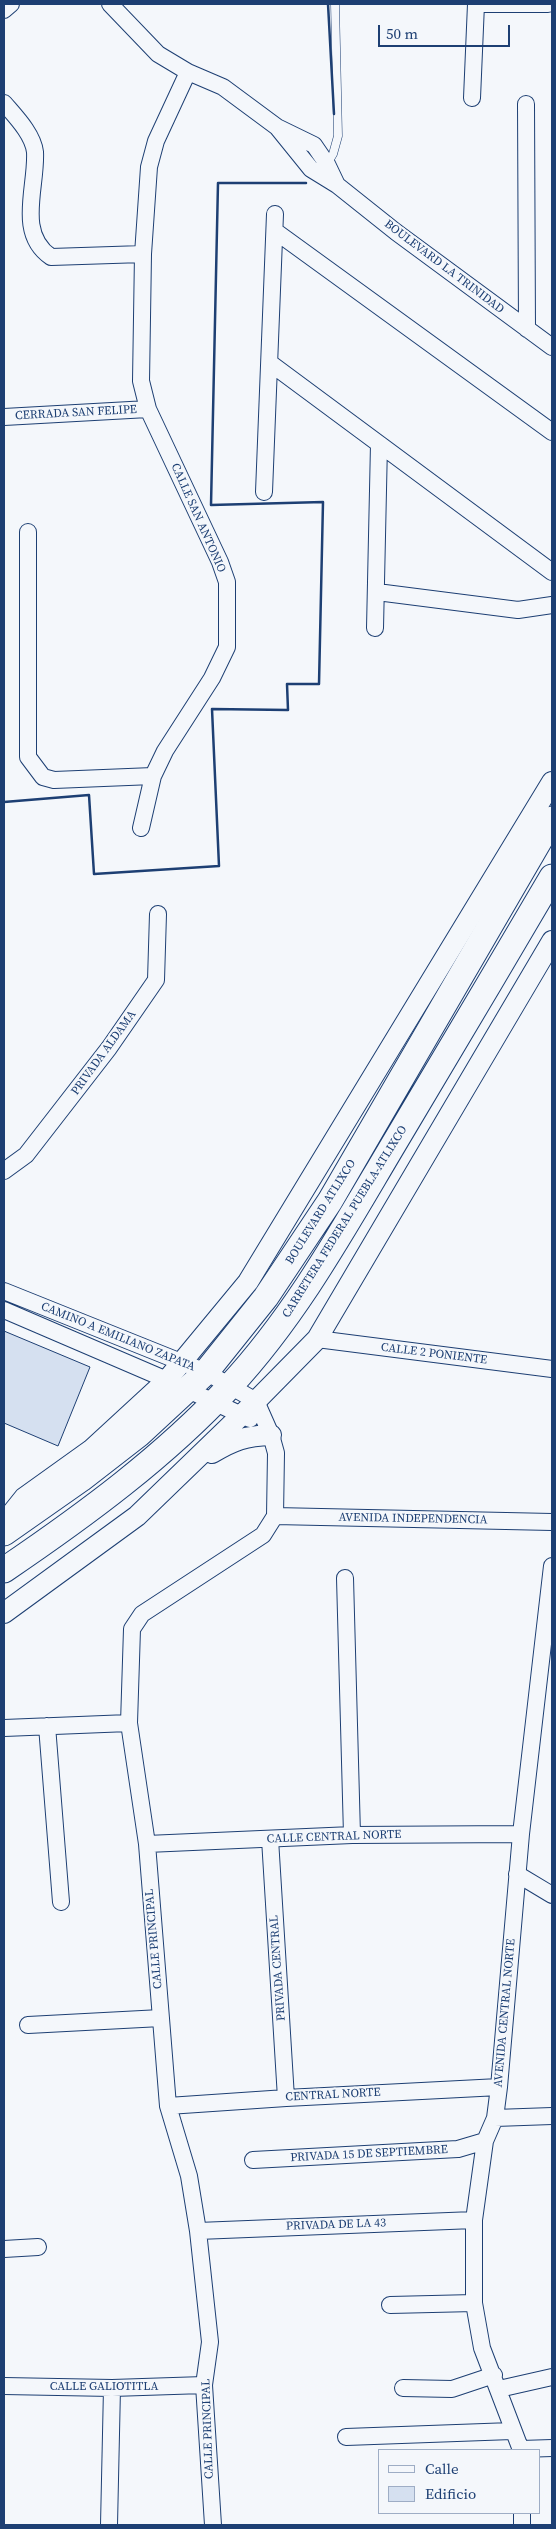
<!DOCTYPE html>
<style>
body{margin:0}
#map{position:relative;width:556px;height:2529px;overflow:hidden;background:#f4f7fb;font-family:"Source Serif 4",serif}
canvas{display:block}
.frame{position:absolute;inset:0;border:5px solid #1d3f73;pointer-events:none}
.legend{position:absolute;left:378px;top:2449px;width:162px;height:65px;box-sizing:border-box;background:#f4f7fb;border:1px solid #9eadc5;margin:0;padding:6px 9px;list-style:none;font-size:15px;color:#1d3f73}
.legend li{display:flex;align-items:center;gap:10px;height:25px}
.legend b{width:25px;border:1px solid #9eadc5}
.scale{position:absolute;left:378px;top:25px;width:132px;height:22px;box-sizing:border-box;border:2px solid #1d3f73;border-top:0;padding-left:6px;font-size:15px;line-height:18px;white-space:nowrap;color:#1d3f73;-webkit-text-stroke:4px #f4f7fb;paint-order:stroke}
</style>
<div id="map">
<canvas width="556" height="2529"></canvas>
<div class="frame"></div>
<ul class="legend">
<li><b style="height:6px;background:#f4f7fb"></b>Calle</li>
<li><b style="height:14px;background:#d5e0f0"></b>Edificio</li>
</ul>
<div class="scale">50 m</div>
</div>
<script>
const ctx = document.querySelector('canvas').getContext('2d');
ctx.lineJoin = 'round';
function fillPath(path, color) { ctx.fillStyle = color; ctx.fill(path, 'evenodd'); }
function trace(path, color, width, dash) { ctx.strokeStyle = color; ctx.lineWidth = width; ctx.lineCap = dash ? 'butt' : 'round'; ctx.setLineDash(dash || []); ctx.stroke(path); }
function drawText(font, color, halo, rows, align = 'center') {
  ctx.font = font + ' "Source Serif 4",serif'; ctx.lineWidth = 4; ctx.setLineDash([]); ctx.textBaseline = 'middle'; ctx.strokeStyle = halo; ctx.fillStyle = color; for (const [text, x, y, turn = 0] of rows) {
    ctx.save(); ctx.translate(x, y); ctx.rotate((+turn || 0) * Math.PI / 180); ctx.textAlign = isNaN(turn) ? turn : align; if (halo) ctx.strokeText(text, 0, 0); ctx.fillText(text, 0, 0); ctx.restore();
  }
}
const building = new Path2D(`
 M 4,1331 L 90,1367 L 58,1446 L 4,1423 Z`);
const service = new Path2D(`
 M 327,164 L 333,154 L 338,136 L 335,4`);
const minor = new Path2D(`
 M 110,4 L 158,54 L 188,72 L 223,87 L 277,127 L 314,145 L 327,164 L 337,185
 M 484,4 L 548,4
 M 4,10 L 11,4
 M 472,98 L 476,4
 M 4,103 C 15,116 33,134 35,152 C 37,187 16,233 51,257 L 143,254
 M 526,104 L 527,329
 M 277,127 L 311,169 L 337,185 L 396,232 L 552,347
 M 275,231 L 552,432
 M 270,363 L 552,572
 M 4,417 L 148,409
 M 264,492 L 275,214
 M 28,532 L 28,757 L 43,777 L 54,780 L 153,776
 M 377,592 L 518,610 L 552,605
 M 375,628 L 379,444
 M 141,828 L 153,776 L 165,751 L 212,678 L 227,647 L 227,582 L 220,562 L 148,409 L 141,381 L 143,254 L 149,167 L 156,141 L 188,72
 M 4,1171 L 26,1155 L 109,1048 L 156,980 L 158,914
 M 4,1291 L 206,1372 L 256,1401 L 271,1435 L 276,1453 L 275,1516 L 263,1535 L 142,1614 L 132,1629 L 129,1723 L 147,1844 L 168,2106 L 189,2176 L 198,2231 L 210,2342 L 204,2385 L 213,2525
 M 4,1310 L 167,1380 L 250,1419
 M 317,1339 L 552,1369
 M 275,1516 L 552,1522
 M 345,1578 L 352,1835
 M 47,1726 L 61,1902
 M 4,1728 L 129,1723
 M 270,1839 L 286,2098
 M 147,1844 L 352,1835 L 521,1834
 M 517,1874 L 552,1895
 M 28,2025 L 161,2018
 M 168,2106 L 286,2098 L 499,2087
 M 495,2118 L 552,2116
 M 253,2160 L 458,2149 L 485,2141
 M 198,2231 L 474,2220
 M 4,2249 L 38,2247
 M 390,2305 L 474,2303
 M 4,2386 L 112,2388 L 204,2385
 M 403,2388 L 452,2389 L 494,2375
 M 499,2389 L 552,2377
 M 346,2437 L 512,2431
 M 521,2449 L 552,2448
 M 521,2450 L 482,2348 L 474,2303 L 474,2220 L 485,2141 L 495,2118 L 499,2087 L 521,1834 L 552,1566
 M 522,2513 L 522,2525
 M 109,2525 L 112,2388`);
const tertiary = new Path2D(`
 M 212,1453 C 234,1440 245,1436 271,1435
 M 4,1523 L 24,1498 L 91,1450 L 167,1380 L 248,1282 L 552,782
 M 4,1613 L 137,1516 L 256,1401 L 317,1339 L 552,941`);
const primary = new Path2D(`
 M 4,1533 L 81,1479 L 139,1434 L 206,1372 L 266,1297 L 330,1201 L 552,819
 M 4,1570 C 85,1515 164,1457 230,1386 C 295,1316 341,1233 389,1152 C 444,1060 498,969 552,877`);
const wall = new Path2D(`
 M 328,4 L 334,114
 M 4,802 L 89,795 L 94,874 L 219,866 L 212,709 L 288,710 L 287,684 L 319,684 L 323,502 L 211,505 L 218,183 L 306,183`);
const streetNames = [
 ["BOULEVARD LA TRINIDAD",444,267,37],
 ["CERRADA SAN FELIPE",76,413,-3],
 ["CALLE SAN ANTONIO",198,518,66],
 ["PRIVADA ALDAMA",104,1053,-54],
 ["BOULEVARD ATLIXCO",321,1212,-58],
 ["CARRETERA FEDERAL PUEBLA-ATLIXCO",345,1222,-58],
 ["CAMINO A EMILIANO ZAPATA",118,1337,22],
 ["CALLE 2 PONIENTE",434,1354,7],
 ["AVENIDA INDEPENDENCIA",413,1519,1],
 ["CALLE CENTRAL NORTE",334,1837,-2],
 ["CALLE PRINCIPAL",154,1939,-95],
 ["PRIVADA CENTRAL",278,1968,-94],
 ["AVENIDA CENTRAL NORTE",505,2013,-85],
 ["CENTRAL NORTE",333,2095,-3],
 ["PRIVADA 15 DE SEPTIEMBRE",369,2154,-3],
 ["PRIVADA DE LA 43",336,2225,-2],
 ["CALLE GALIOTITLA",104,2387],
 ["CALLE PRINCIPAL",208,2429,-92]
];
fillPath(building, '#d5e0f0');
trace(building, '#1d3f73', 1);
trace(service, '#1d3f73', 9);
trace(minor, '#1d3f73', 18);
trace(tertiary, '#1d3f73', 22);
trace(primary, '#1d3f73', 27);
trace(service, '#f4f7fb', 8);
trace(minor, '#f4f7fb', 16);
trace(tertiary, '#f4f7fb', 20);
trace(primary, '#f4f7fb', 25);
trace(wall, '#1d3f73', 2.5);
drawText('12px', '#1d3f73', '#f4f7fb', streetNames);
</script>
